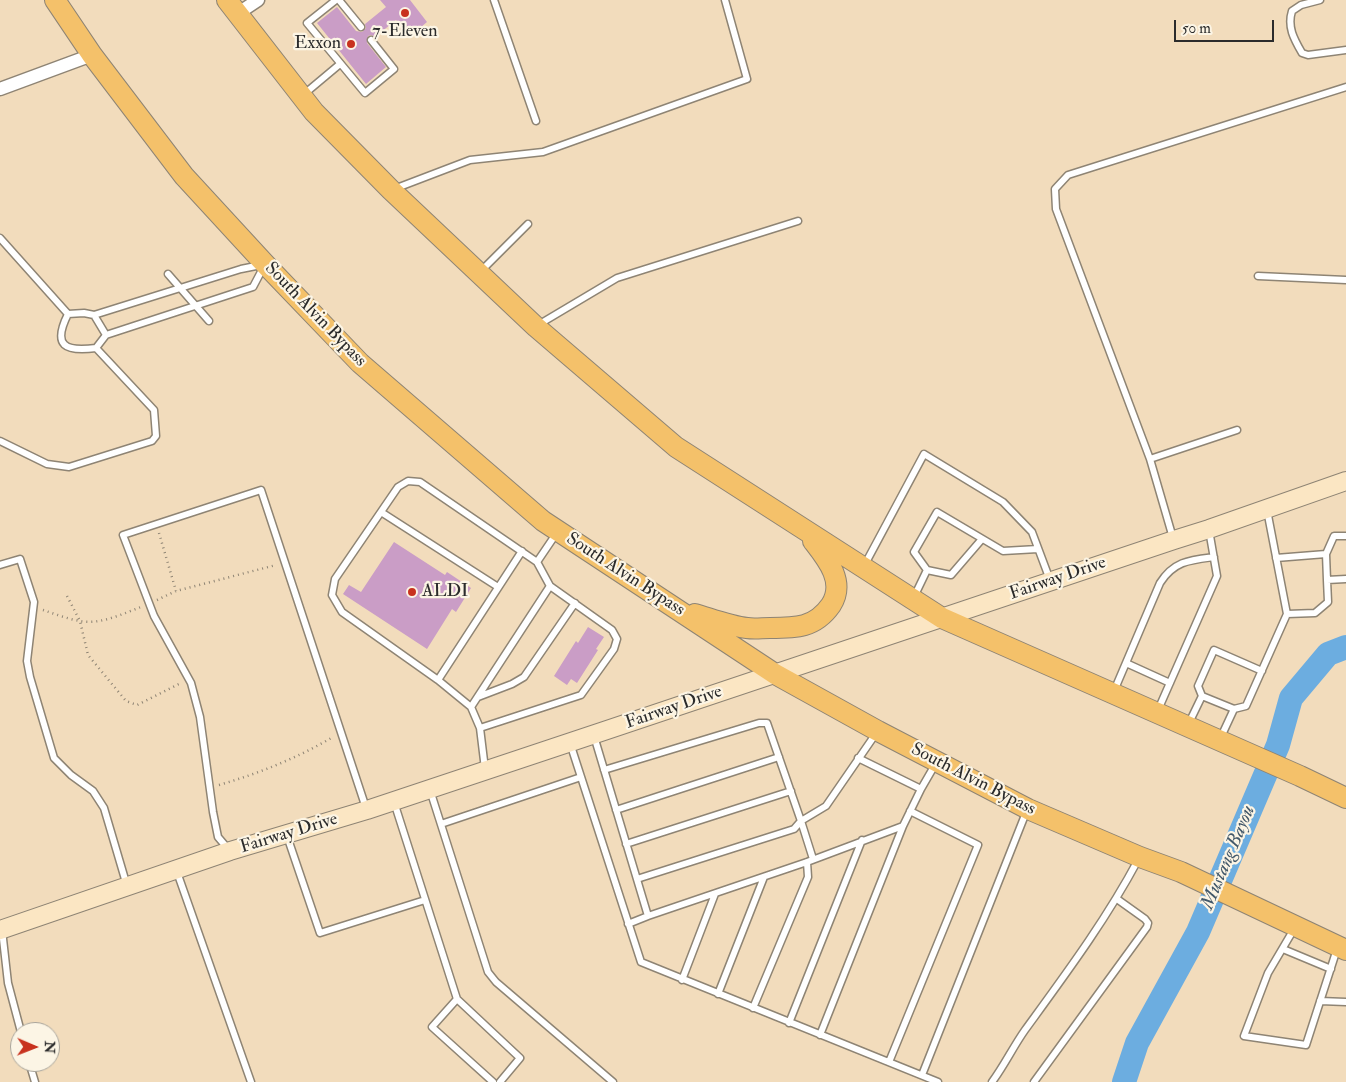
<!DOCTYPE html>
<style>
body{margin:0}
#map{position:relative;width:1346px;height:1082px;overflow:hidden;background:#f2dcbc;font-family:"IM FELL Double Pica",serif}
canvas{display:block}
.north{position:absolute;left:10px;top:1022px;width:50px;height:50px;box-sizing:border-box;background:#fcf5e5;border:1px solid #a8a49b;border-radius:50%;rotate:91deg;font-size:14px;font-weight:700;line-height:20px;text-align:center;color:#2b2b2b}
.north::after{content:'';display:block;margin:auto;width:18px;height:22px;background:#c8321e;clip-path:polygon(50% 0,100% 100%,50% 72%,0 100%)}
.scale{position:absolute;left:1174px;top:20px;width:100px;height:22px;box-sizing:border-box;border:2px solid #2b2b2b;border-top:0;padding-left:6px;font-size:15px;line-height:18px;white-space:nowrap;color:#2b2b2b;-webkit-text-stroke:4px #fcf5e5;paint-order:stroke}
</style>
<div id="map">
<canvas width="1346" height="1082"></canvas>
<div class="north">N</div>
<div class="scale">50 m</div>
</div>
<script>
const ctx = document.querySelector('canvas').getContext('2d');
ctx.lineJoin = 'round';
function trace(path, color, width, dash) { ctx.strokeStyle = color; ctx.lineWidth = width; ctx.lineCap = dash ? 'butt' : 'round'; ctx.setLineDash(dash || []); ctx.stroke(path); }
function fillPath(path, color) { ctx.fillStyle = color; ctx.fill(path, 'evenodd'); }
function drawText(font, color, halo, rows, align = 'center') {
  ctx.font = font + ' "IM FELL Double Pica",serif'; ctx.lineWidth = 4.5; ctx.setLineDash([]); ctx.textBaseline = 'middle'; ctx.strokeStyle = halo; ctx.fillStyle = color; for (const [text, x, y, turn = 0] of rows) {
    ctx.save(); ctx.translate(x, y); ctx.rotate((+turn || 0) * Math.PI / 180); ctx.textAlign = isNaN(turn) ? turn : align; if (halo) ctx.strokeText(text, 0, 0); ctx.fillText(text, 0, 0); ctx.restore();
  }
}
const river = new Path2D(`
 M 1124,1082 L 1137,1043 L 1198,932 L 1278,745 L 1291,698 L 1328,654 L 1346,647`);
const building = new Path2D(`
 M 380,0 L 410,0 L 427,22 L 409,37 L 396,20 L 375,37 L 371,35 L 368,36 L 367,43 L 386,67 L 366,84 L 317,23 L 337,7 L 356,31 L 362,32 L 366,28 L 365,24 L 386,7 Z
 M 394,542 L 445,575 L 447,572 L 471,588 L 456,612 L 452,609 L 427,649 L 343,594 L 349,585 L 361,592 Z
 M 588,627 L 604,637 L 596,649 L 598,650 L 577,683 L 571,679 L 567,685 L 554,676 L 576,641 L 578,643 Z`);
const path = new Path2D(`
 M 159,533 L 176,591
 M 67,596 L 80,621 L 88,655 L 126,701 L 137,705 L 181,683
 M 157,600 L 176,591 L 276,565
 M 43,610 C 55,614 68,619 80,621 C 100,625 122,614 141,607
 M 219,785 C 260,773 297,758 333,737`);
const lane = new Path2D(`
 M 336,0 L 307,23 L 365,93 L 394,69 L 371,40
 M 339,0 L 361,27
 M 494,0 L 536,121
 M 1320,0 L 1301,5 L 1292,11 C 1287,27 1294,39 1302,53 L 1308,55 L 1346,50
 M 303,95 L 340,64
 M 394,189 L 470,160 L 543,152 L 747,79 L 725,0
 M 0,238 L 68,314
 M 481,271 L 528,224
 M 168,274 L 209,321
 M 1258,276 L 1346,280
 M 84,313 L 94,315 L 106,335 L 96,348 C 65,352 52,346 68,314 Z
 M 94,315 L 241,269 L 261,265
 M 538,325 L 617,278 L 798,221
 M 106,335 L 253,287 L 263,268
 M 0,441 L 47,464 L 69,467 L 152,441 L 156,436 L 154,410 L 96,348
 M 1150,459 L 1237,430
 M 381,512 L 498,587
 M 1173,538 L 1150,459 L 1056,209 L 1055,189 L 1068,175 L 1346,87
 M 1326,554 L 1327,580
 M 1276,558 L 1326,554 L 1334,536 L 1346,536
 M 0,565 L 20,559 L 34,602 L 27,661 L 30,677 L 54,758 L 71,775 L 93,791 L 104,808 L 127,886
 M 864,566 L 924,454 L 1003,502 L 1032,532 L 1050,580
 M 927,570 L 951,575 L 982,539
 M 914,597 L 927,570 L 914,552 L 937,512 L 1003,551 L 1038,549
 M 1287,614 L 1315,613 L 1328,602 L 1327,580 L 1346,579
 M 1126,663 L 1170,683
 M 438,680 L 522,551
 M 1114,691 L 1160,583 C 1174,561 1190,560 1214,557
 M 1202,696 L 1234,709
 M 478,697 L 512,684 L 524,677 L 575,603
 M 471,707 L 550,586
 M 1158,710 L 1217,576 L 1209,530
 M 1188,725 L 1202,696 L 1198,686 L 1214,650 L 1262,671
 M 480,728 L 471,707 L 438,680 L 342,612 L 332,595 L 335,579 L 398,487 L 408,481 L 420,482 L 537,562
 M 594,736 L 648,916 L 807,862 L 903,826 L 921,789 L 936,763
 M 1221,737 L 1234,709 L 1246,706 L 1287,614 L 1267,510
 M 570,743 L 641,962 L 938,1082
 M 858,758 L 921,789
 M 485,769 L 480,728 L 581,695 L 614,649 L 617,639 L 612,630 L 550,586 L 537,562 L 556,534
 M 604,770 L 759,723 L 767,723 L 801,821 L 794,829 L 637,879
 M 430,790 L 488,972 L 496,982 L 613,1082
 M 394,802 L 457,999 L 520,1058 L 500,1082
 M 616,810 L 779,757
 M 441,824 L 581,777
 M 287,836 L 320,933 L 425,900
 M 626,844 L 791,791
 M 229,850 L 218,837 L 213,812 L 200,717 L 191,683 L 154,616 L 123,535 L 261,490 L 366,808
 M 813,859 L 801,821 L 826,806 L 877,732
 M 177,872 L 251,1082
 M 628,924 L 648,916
 M 1294,929 L 1268,973 L 1244,1036 L 1306,1045 L 1337,949
 M 2,930 L 8,983 L 21,1032
 M 1283,949 L 1331,969
 M 682,980 L 715,894
 M 718,994 L 764,877
 M 457,999 L 432,1027 L 493,1082
 M 1320,1001 L 1346,1002
 M 753,1008 L 808,877 L 807,862
 M 789,1023 L 862,840
 M 820,1035 L 903,826
 M 29,1062 L 35,1082
 M 889,1062 L 978,845 L 910,811
 M 922,1075 L 1027,810
 M 992,1082 C 1004,1066 1013,1047 1025,1030 C 1065,975 1106,920 1138,860
 M 1034,1082 L 1147,927 L 1148,923 L 1145,919 L 1117,899`);
const street = new Path2D(`
 M 237,14 L 258,0
 M 0,89 L 92,55`);
const secondary = new Path2D(`
 M 0,930 L 230,851 L 367,810 L 604,731 L 1174,540 L 1209,529 L 1346,481`);
const primary = new Path2D(`
 M 55,0 L 92,55 L 184,176 L 265,264 L 360,363 L 543,521 L 775,674 L 878,731 L 1028,809 L 1140,857 L 1181,872 L 1346,950
 M 227,0 L 314,112 L 391,190 L 536,327 L 676,447 L 942,618 L 1300,776 L 1346,798
 M 695,614 C 712,619 730,626 747,628 C 754,629 762,628 770,628 C 796,628 815,628 831,605 C 846,582 827,559 813,541`);
const markers = [
 [405,13,5,"#c8321e"],
 [351,44,5,"#c8321e"],
 [412,592,5,"#c8321e"]
];
const poiNames = [
 ["7-Eleven",405,32],
 ["Exxon",341,44,"right"],
 ["ALDI",422,592,"left"]
];
const streetNames = [
 ["South Alvin Bypass",315,315,46],
 ["South Alvin Bypass",625,575,33],
 ["Fairway Drive",1058,579,-19],
 ["Fairway Drive",674,708,-19],
 ["South Alvin Bypass",973,780,27],
 ["Fairway Drive",289,834,-17]
];
const waterNames = [
 ["Mustang Bayou",1229,858,-67]
];
trace(river, '#6cade0', 24);
fillPath(building, '#ca9dc6');
trace(lane, '#8e8474', 9);
trace(street, '#8e8474', 15);
trace(secondary, '#8e8474', 20);
trace(primary, '#8e8474', 22);
trace(path, '#8e8474', 2.5, [1, 4]);
trace(lane, '#fff', 6);
trace(street, '#fff', 12);
trace(secondary, '#fbe6c3', 18);
trace(primary, '#f4c16a', 20);
for (const [x, y, r, color] of markers) { const dot = new Path2D(); dot.arc(x, y, r, 0, 2 * Math.PI); ctx.fillStyle = color; ctx.fill(dot); trace(dot, '#fcf5e5', 2); }
drawText('18px', '#2b2b2b', '#fcf5e5', poiNames);
drawText('18px', '#2b2b2b', '#fcf5e5', streetNames);
drawText('italic 19px', '#42586a', '#fcf5e5', waterNames);
</script>
